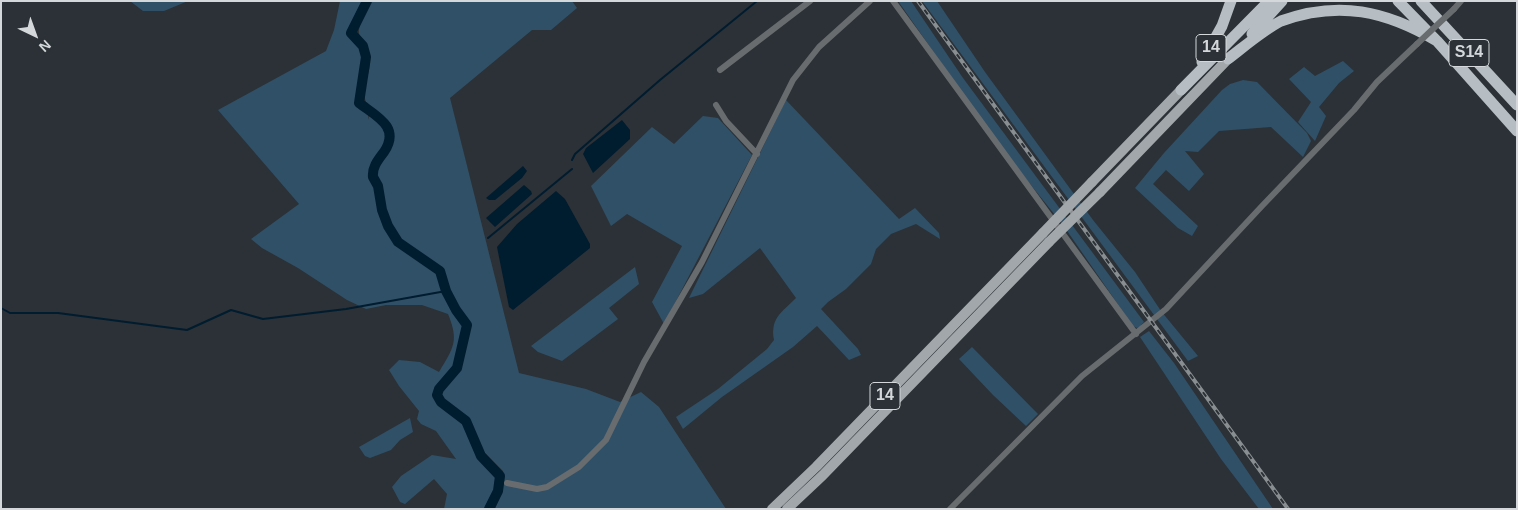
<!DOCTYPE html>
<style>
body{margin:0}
#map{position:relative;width:1518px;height:510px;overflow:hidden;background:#2b3136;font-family:Helvetica,sans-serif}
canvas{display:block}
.frame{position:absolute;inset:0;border:2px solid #d4d8db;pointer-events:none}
.north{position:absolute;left:10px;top:10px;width:50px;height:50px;-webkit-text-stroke:4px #2b3136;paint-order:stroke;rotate:138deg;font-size:14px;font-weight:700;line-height:20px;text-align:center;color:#d4d8db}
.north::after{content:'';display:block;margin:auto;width:18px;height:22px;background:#d4d8db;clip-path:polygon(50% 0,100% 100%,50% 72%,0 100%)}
</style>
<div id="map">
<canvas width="1518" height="510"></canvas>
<div class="frame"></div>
<div class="north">N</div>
</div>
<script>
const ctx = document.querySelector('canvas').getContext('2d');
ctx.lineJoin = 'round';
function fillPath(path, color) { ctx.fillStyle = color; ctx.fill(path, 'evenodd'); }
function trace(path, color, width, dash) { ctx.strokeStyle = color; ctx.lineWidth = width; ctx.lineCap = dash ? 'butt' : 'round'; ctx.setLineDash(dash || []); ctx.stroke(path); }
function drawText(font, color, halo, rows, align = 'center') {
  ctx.font = font + ' Helvetica,sans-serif'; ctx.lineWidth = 4.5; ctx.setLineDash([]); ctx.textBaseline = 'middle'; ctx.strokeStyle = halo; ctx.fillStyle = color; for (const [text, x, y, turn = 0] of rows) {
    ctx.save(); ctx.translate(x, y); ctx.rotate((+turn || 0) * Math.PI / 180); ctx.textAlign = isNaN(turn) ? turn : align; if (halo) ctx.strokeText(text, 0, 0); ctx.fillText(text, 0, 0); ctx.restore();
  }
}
const green = new Path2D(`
 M 130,1 L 188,1 L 164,11 L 143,11 Z
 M 340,1 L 367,1 L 351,33 L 363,46 L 366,57 L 359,103 L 369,110 L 368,120 L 370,114 C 403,137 381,146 371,173 L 371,178 L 376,187 L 380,211 L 386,227 L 397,243 L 438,272 L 453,310 L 464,326 L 457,362 L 437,390 L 435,397 C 441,408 454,411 462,421 C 466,426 469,437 471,444 L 474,441 L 481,456 L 500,476 L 498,491 L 489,509 L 444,509 L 447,494 L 434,479 L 405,504 L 400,502 L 392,487 L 401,476 L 432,455 L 456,459 L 436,431 L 421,424 L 417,419 L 419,411 L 399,386 L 389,370 L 399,360 L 420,362 L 439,372 C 454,347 459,341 448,314 L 422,305 L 386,305 L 366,309 L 347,300 L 298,268 L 262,248 L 251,239 L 299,204 L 218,110 L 326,51 L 334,30 Z
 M 371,1 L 572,1 L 577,8 L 551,30 L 532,30 L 450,98 L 519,373 L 586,389 L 620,402 L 641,392 L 659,407 L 726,509 L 495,509 L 502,492 L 504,478 L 503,471 L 484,452 L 467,418 L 442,399 L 441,391 L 459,368 L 469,328 L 468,321 L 450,296 L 438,265 L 402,241 L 395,231 L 386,213 L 382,190 L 379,182 L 375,177 C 378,161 392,150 391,134 C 391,117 372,116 366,102 C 360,88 372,72 370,57 C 369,46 358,41 359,30 C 360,20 366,10 371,1 Z
 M 898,1 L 911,1 L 963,78 L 1144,322 L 1141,325 L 1142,326 L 1137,328 L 1133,326 L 1063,225 L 998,144 Z
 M 922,1 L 937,1 L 985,72 L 1093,220 L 1135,272 L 1161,311 L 1198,356 L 1188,361 Z
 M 1343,61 L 1354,71 L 1339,83 L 1319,107 L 1326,116 L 1315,141 L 1298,122 L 1311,102 L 1289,79 L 1304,67 L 1315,76 Z
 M 1243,80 L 1257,82 L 1307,133 L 1311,141 L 1303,157 L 1271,127 L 1219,131 L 1198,152 L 1185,151 L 1204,174 L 1189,191 L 1166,170 L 1153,184 L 1198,226 L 1192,236 L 1178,228 L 1135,188 L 1164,153 L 1222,90 L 1230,84 Z
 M 786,100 L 899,219 L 915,208 L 939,233 L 940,239 L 916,224 L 891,234 L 876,249 L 871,264 L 846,289 L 828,302 L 821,309 L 858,349 L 861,355 L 849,360 L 817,326 L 793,347 L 722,397 L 683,429 L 676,417 L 718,389 L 767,349 L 774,340 C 770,318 782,312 796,298 L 760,248 L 703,294 L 689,298 Z
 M 703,116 L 718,118 L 752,155 L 664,324 L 652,302 L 682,246 L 627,214 L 611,226 L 591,186 L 652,127 L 674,144 Z
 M 635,267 L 639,284 L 609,308 L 618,319 L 562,361 L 538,352 L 531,346 Z
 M 1149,331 L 1174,363 L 1273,509 L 1259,509 L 1221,459 L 1140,337 Z
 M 972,347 L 1038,414 L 1026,426 L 993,395 L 959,359 Z
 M 410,418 L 413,432 L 400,440 L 391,450 L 370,458 L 365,456 L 359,447 Z`);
const water = new Path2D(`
 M 622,120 L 630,130 L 630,139 L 593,173 L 583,154 L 586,148 Z
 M 523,166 L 527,171 L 522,178 L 495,200 L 489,200 L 486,198 Z
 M 524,185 L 531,191 L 532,194 L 495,227 L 486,218 Z
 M 556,191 L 565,199 L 590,244 L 590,248 L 513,310 L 509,307 L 497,247 L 517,224 Z`);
const stream = new Path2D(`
 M 572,160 L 575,154 L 660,80 L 757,1
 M 488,238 L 572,169
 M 1,308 L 10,313 L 58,313 L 187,330 L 231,310 L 263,319 L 346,309 L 446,291`);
const river = new Path2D(`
 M 367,1 L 351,33 L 363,46 L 366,57 L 359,103 C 376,116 401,127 384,152 C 378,160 372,167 373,177 L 378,186 L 382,210 L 388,226 L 398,242 L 440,271 L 446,291 L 456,310 L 467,325 L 457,368 L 439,389 L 437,395 L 441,402 L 466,421 L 481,456 L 500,476 L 498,491 L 489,509`);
const street = new Path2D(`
 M 893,1 L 1136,334
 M 1454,9 L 1461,1
 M 720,70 L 810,1
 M 716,105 L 726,121 L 757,154
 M 507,483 L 537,489 L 547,487 L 579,467 L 606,440 L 644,362 L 702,262 L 793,80 L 819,47 L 870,1
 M 950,509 L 1082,376 L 1166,309 L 1262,206 L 1354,110 L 1377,82 L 1417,44`);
const primary = new Path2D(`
 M 1092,182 L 1181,90
 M 1100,192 L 1228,59
 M 772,509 L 816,467 L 1043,233
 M 787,509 L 823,475 L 1049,242`);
const highway = new Path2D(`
 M 1398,1 L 1437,41 L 1517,131
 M 1421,1 L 1517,105
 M 1252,34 L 1282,1
 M 1228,59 C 1245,46 1262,31 1281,21 C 1339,0 1386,11 1437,41
 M 1202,62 L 1222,26 L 1231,1
 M 1181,90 L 1269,1`);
const rail = new Path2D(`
 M 918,1 L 1288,509`);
const streetBridge = new Path2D(`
 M 1417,44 L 1454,9`);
const primaryBridge = new Path2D(`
 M 1043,233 L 1092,182
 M 1049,242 L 1100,192`);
const shields = [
 [1211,48,30],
 [1469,53,40],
 [885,396,30]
];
const shieldNames = [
 ["14",1211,48],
 ["S14",1469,53],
 ["14",885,396]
];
fillPath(green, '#305067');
fillPath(water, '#001c2f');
trace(stream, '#001c2f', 2);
trace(river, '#001c2f', 10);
trace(street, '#696c6e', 6);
trace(primary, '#a1a7ab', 10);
trace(highway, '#b7bec3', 11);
trace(rail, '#898e92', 4);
trace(rail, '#2b3136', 2, [5.5]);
trace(streetBridge, '#696c6e', 6);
trace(primaryBridge, '#a1a7ab', 10);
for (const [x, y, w] of shields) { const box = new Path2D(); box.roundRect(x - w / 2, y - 13.5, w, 27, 4); ctx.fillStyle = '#2b3136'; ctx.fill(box); trace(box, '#d4d8db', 1); }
drawText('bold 16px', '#d4d8db', null, shieldNames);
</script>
